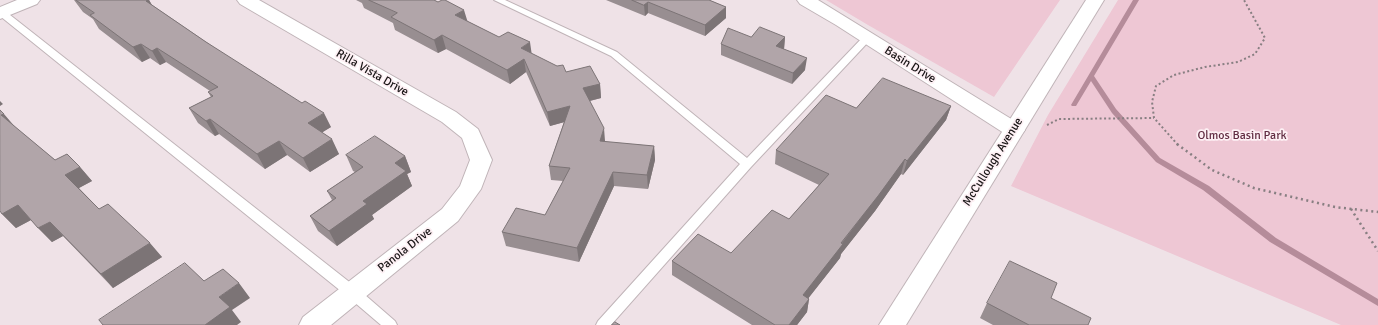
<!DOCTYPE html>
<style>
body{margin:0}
canvas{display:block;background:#efe2e7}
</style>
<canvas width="1378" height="325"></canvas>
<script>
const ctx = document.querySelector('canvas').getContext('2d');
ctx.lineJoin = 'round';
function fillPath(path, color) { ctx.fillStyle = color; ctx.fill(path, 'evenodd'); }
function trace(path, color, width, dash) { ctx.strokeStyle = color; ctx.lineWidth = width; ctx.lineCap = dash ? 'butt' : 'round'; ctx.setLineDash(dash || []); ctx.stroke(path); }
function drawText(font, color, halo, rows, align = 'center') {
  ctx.font = font + ' Signika,sans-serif'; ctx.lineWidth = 3.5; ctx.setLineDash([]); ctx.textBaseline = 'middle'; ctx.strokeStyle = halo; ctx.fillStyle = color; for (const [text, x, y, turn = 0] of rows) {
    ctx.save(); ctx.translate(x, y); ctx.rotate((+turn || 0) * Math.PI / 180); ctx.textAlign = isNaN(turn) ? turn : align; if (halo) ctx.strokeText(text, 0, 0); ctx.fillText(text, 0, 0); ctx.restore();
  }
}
const green = new Path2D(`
 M 826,0 L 1060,0 L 994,97 L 868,25 Z
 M 1118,0 L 1378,0 L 1378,325 L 1341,325 L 1011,186 L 1048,115 Z`);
const stream = new Path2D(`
 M 1133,0 L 1139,0 L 1094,76 L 1116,109 L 1160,158 L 1209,186 L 1276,238 L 1378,299 L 1378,306 L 1270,242 L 1203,190 L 1156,162 L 1112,113 L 1091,81 L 1076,106 L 1072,106 L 1071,105 Z`);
const pathFar1 = new Path2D(`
 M 1047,125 L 1059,119 L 1154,118
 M 1178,145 L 1154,118 L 1152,102 L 1156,86 L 1174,75 L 1205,67 L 1238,62 L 1255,54 L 1265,38 L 1244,0`);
const path = new Path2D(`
 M 1177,144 L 1212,170 L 1254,188 L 1335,207 L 1378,212
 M 1351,209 L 1378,251`);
const lane = new Path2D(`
 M 494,0 L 505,0 L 617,52 L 747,158 L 864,36 L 867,35 L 872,38 L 751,167 L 611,325 L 596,325 L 598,321 L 740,164 L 611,56 Z
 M 2,10 L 5,11 L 357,288 L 395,321 L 397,325 L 381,325 L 347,296 L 0,16 L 0,11 Z`);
const street = new Path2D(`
 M 17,0 L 40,0 L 37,4 L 0,19 L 0,7 Z
 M 237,0 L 259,0 L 456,112 L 478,129 L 492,160 L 481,189 L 458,221 L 331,325 L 299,325 L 303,317 L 442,209 L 460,186 L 470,160 L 462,138 L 442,122 L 240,4 Z
 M 797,0 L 818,0 L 1021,125 L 1025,130 L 1021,135 L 1014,137 L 1007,135 L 836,25 L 800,4 Z`);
const secondary = new Path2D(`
 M 1086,0 L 1104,0 L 906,325 L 879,325 Z`);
const wall = new Path2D(`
 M 74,0 L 149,0 L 152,5 L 331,127 L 322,132 L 339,154 L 310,172 L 287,155 L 265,169 L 219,134 L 215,136 L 198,123 L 189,108 L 211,97 L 208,92 L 210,91 L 166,62 L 160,65 L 150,58 L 142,62 L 99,29 L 93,19 L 83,12 Z
 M 356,0 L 434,0 L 467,21 L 566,72 L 600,84 L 601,98 L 590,101 L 605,142 L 654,146 L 655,160 L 648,189 L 614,186 L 579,262 L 506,246 L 502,232 L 545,215 L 563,181 L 551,180 L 549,166 L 564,122 L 550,126 L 526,72 L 510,84 L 446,49 L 438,53 L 395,30 L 393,23 L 364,8 L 362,3 Z
 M 606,0 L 709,0 L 726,7 L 726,18 L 705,36 L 648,13 L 645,16 Z
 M 751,37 L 785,37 L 784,49 L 783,49 L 805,70 L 792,84 L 721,55 L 721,44 Z
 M 951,106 L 946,120 L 903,175 L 901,174 L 875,211 L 841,254 L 840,258 L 808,298 L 809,299 L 807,312 L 797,325 L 752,325 L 672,275 L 672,261 L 731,253 L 789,219 L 819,185 L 775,164 L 776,150 L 856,108 Z
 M 15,127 L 55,160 L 80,167 L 92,181 L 79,188 L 99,209 L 162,257 L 113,288 L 63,236 L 52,242 L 31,220 L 16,228 L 2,214 Z
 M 346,155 L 405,156 L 411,172 L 407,174 L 412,186 L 372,215 L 374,219 L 337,246 L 318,231 L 310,216 L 332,200 L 327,191 L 355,172 L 353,171 Z
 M 1051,298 L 1088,325 L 993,325 L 980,318 L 987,303 Z`);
const shadedWall = new Path2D(`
 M 149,0 L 157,14 L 146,1 Z
 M 648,2 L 648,13 L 645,16 L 644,5 Z
 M 726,7 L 726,18 L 705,36 L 705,25 Z
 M 464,10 L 468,23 L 455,15 Z
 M 442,35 L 446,49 L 438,53 L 434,40 Z
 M 785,37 L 784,49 L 775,58 L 776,46 Z
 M 530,42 L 532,56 L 524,59 L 526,72 L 510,84 L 507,70 L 521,48 Z
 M 141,44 L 150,58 L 142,62 L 133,47 Z
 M 157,48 L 166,62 L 160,65 L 152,51 Z
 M 807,58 L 805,70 L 792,84 L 793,73 Z
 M 600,84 L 601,98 L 585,102 L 583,88 Z
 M 0,101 L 3,104 L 0,106 Z
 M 570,106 L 572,120 L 550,126 L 547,112 Z
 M 951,106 L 946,120 L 903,175 L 907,161 Z
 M 324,113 L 331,127 L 315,137 L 308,123 Z
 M 4,114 L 16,128 L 1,115 Z
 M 210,119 L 219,134 L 215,136 L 206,121 Z
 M 604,128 L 605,141 L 601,155 L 600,141 Z
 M 332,139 L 339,154 L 310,172 L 303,158 Z
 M 279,141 L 287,155 L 265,169 L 257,154 Z
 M 654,146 L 655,160 L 648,189 L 647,175 Z
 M 405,156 L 411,172 L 407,174 L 412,186 L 372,215 L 374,219 L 337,246 L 329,231 L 363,201 L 395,163 Z
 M 905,159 L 901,174 L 875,211 L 841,254 L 840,258 L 800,309 L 803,295 Z
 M 80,167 L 92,181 L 77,189 L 65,175 Z
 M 613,172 L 614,186 L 579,262 L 577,248 Z
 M 18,205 L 31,220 L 16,228 L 2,214 Z
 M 50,222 L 63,236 L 52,242 L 38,228 Z
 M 150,243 L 162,257 L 113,288 L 101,274 Z
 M 239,283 L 250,298 L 232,310 L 241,322 L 237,325 L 205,325 L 219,297 Z
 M 809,299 L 807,312 L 797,325 L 789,325 Z`);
const building = new Path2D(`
 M 76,0 L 149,0 L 146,1 L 206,42 L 302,103 L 305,101 L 324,113 L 308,123 L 332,139 L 303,158 L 279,141 L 257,154 L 210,119 L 206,121 L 189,108 L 213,96 L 208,92 L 218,87 L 157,48 L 152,51 L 141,44 L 133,47 L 90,15 L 94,13 Z
 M 369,0 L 434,0 L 438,2 L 442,0 L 445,0 L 464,10 L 455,15 L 499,37 L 508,32 L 530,42 L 521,48 L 557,66 L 563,65 L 566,72 L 590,66 L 600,84 L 583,88 L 604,128 L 600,141 L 654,146 L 647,175 L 613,172 L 577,248 L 502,232 L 516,208 L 545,215 L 570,168 L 549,166 L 570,106 L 547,112 L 524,59 L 507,70 L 442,35 L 434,40 L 391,17 L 397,13 Z
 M 632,0 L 709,0 L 726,7 L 705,25 L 648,2 L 644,5 Z
 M 760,27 L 785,37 L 776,46 L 807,58 L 793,73 L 721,44 L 728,28 L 751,37 Z
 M 883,78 L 951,106 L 907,161 L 905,159 L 878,196 L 841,243 L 843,244 L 803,295 L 809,299 L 789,325 L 775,325 L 672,261 L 698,234 L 731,253 L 772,210 L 789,219 L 829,174 L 776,150 L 826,95 L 856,108 Z
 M 0,110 L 4,114 L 1,115 L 55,160 L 67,154 L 80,167 L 65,175 L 99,209 L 108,204 L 150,243 L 101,274 L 50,222 L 38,228 L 18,205 L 2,214 L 0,211 Z
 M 375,136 L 405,156 L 395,163 L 406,171 L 363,201 L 367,204 L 329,231 L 310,216 L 336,198 L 327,191 L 363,167 L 346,155 Z
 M 1010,261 L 1057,283 L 1051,298 L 1091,318 L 1088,325 L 1029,325 L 987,303 Z
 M 185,263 L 204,281 L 223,269 L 239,283 L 219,297 L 230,307 L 205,325 L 103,325 L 99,320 Z
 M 615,322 L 620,325 L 612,325 Z`);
const streetNames = [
 ["Basin Drive",910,65,32],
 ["Rilla Vista Drive",372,73,30],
 ["McCullough Avenue",993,162,-58],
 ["Panola Drive",405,250,-38]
];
const parkNames = [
 ["Olmos Basin Park",1242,136]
];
fillPath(green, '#eec7d4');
fillPath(stream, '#b58c9a');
trace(lane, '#c0b4b8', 2);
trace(street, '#c0b4b8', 2);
trace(secondary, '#c0b4b8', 2);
trace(pathFar1, '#887f82', 2, [2, 2.5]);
trace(path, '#887f82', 2.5, [2, 3.5]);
fillPath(lane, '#fff');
fillPath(street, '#fff');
fillPath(secondary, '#fff');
fillPath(wall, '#988e91');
fillPath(shadedWall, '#7c7476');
fillPath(building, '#b1a5a9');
trace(building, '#7c7476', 1);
drawText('12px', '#181415', '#fdf0f4', streetNames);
drawText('12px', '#612c42', '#fdf0f4', parkNames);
</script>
